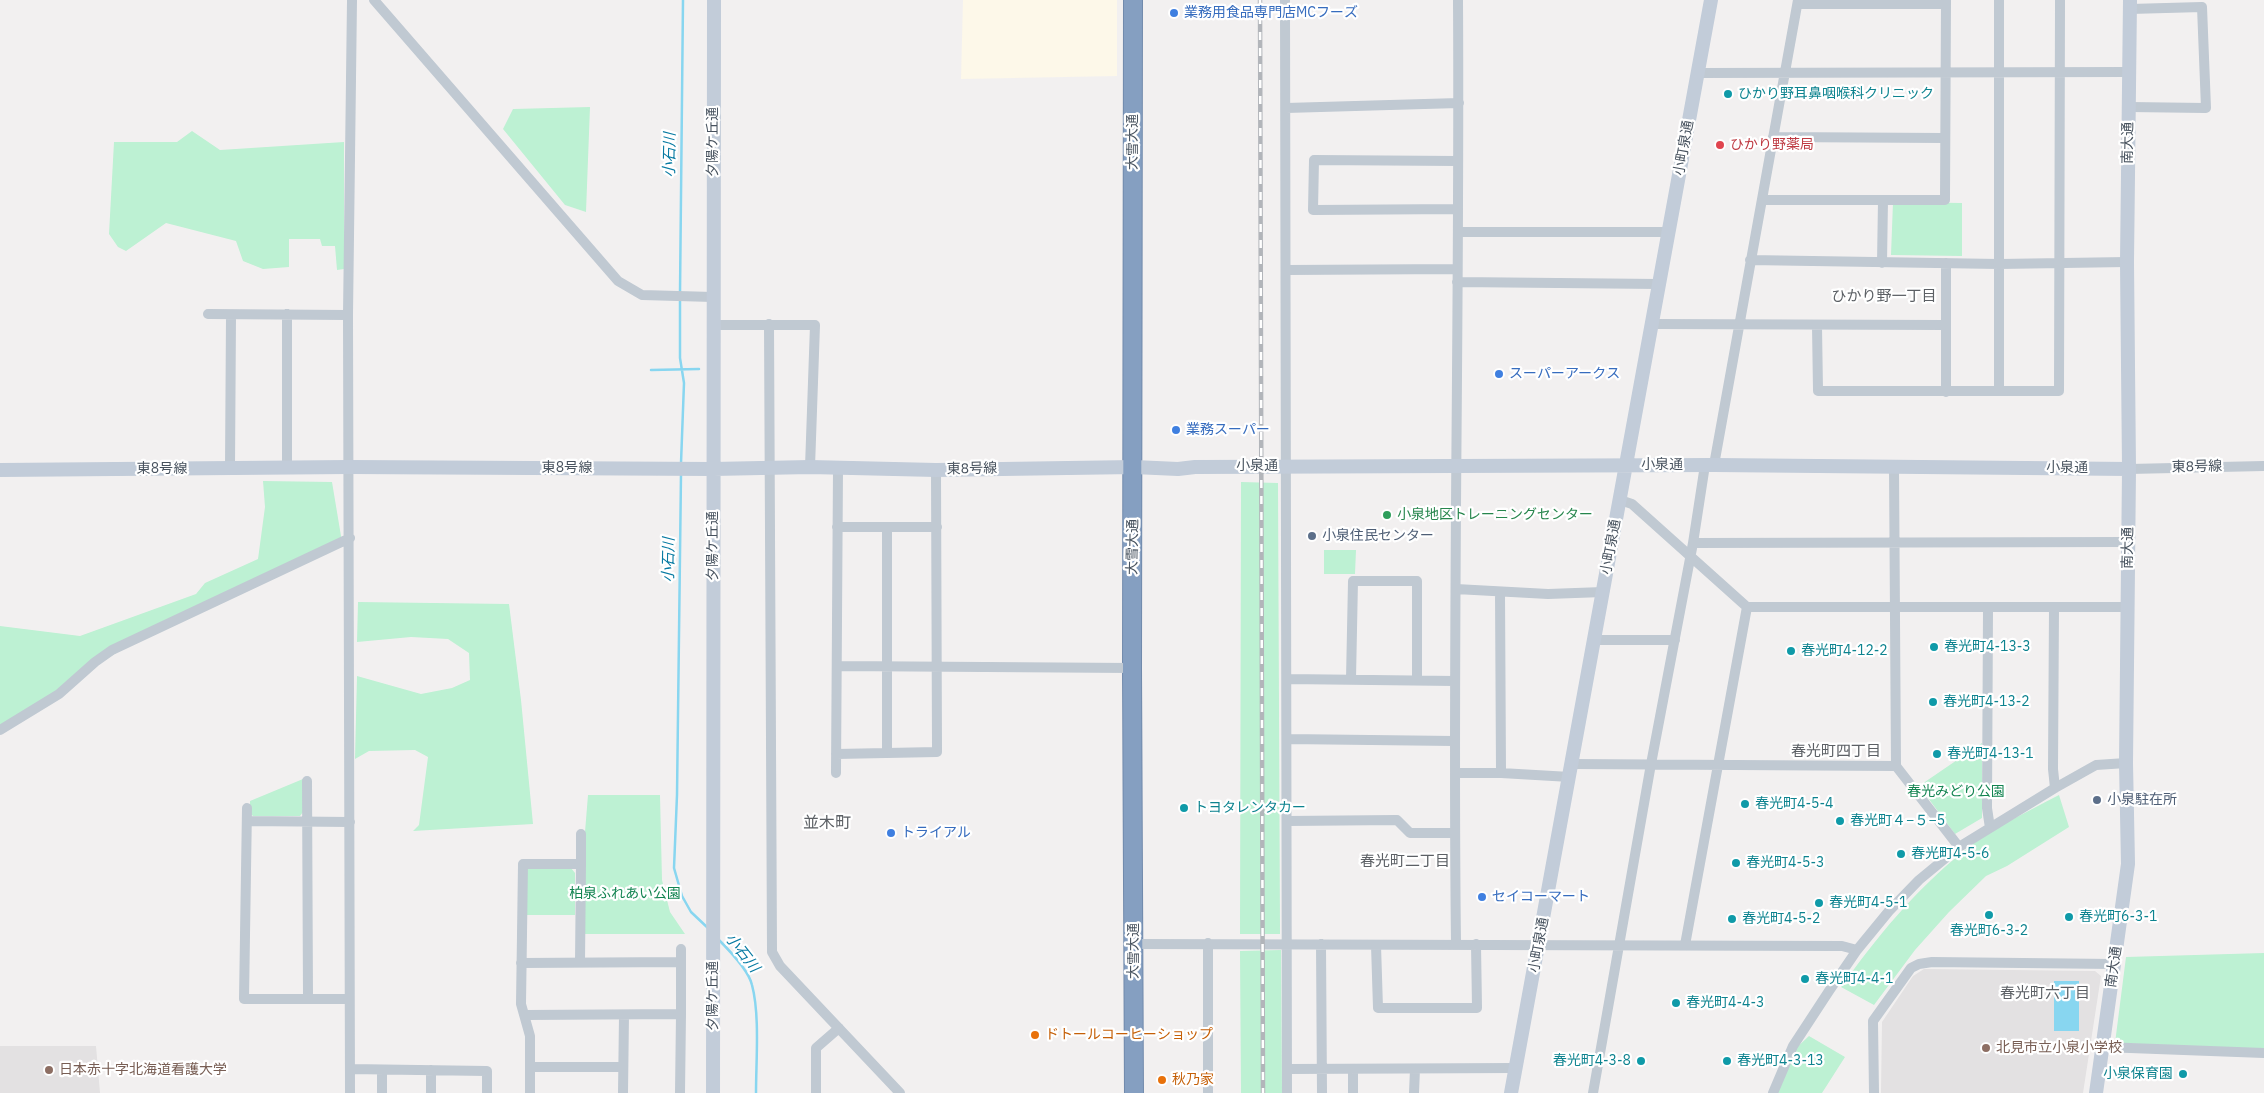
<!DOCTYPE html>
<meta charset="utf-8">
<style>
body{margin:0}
canvas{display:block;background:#f2f0f0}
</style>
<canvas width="2264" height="1093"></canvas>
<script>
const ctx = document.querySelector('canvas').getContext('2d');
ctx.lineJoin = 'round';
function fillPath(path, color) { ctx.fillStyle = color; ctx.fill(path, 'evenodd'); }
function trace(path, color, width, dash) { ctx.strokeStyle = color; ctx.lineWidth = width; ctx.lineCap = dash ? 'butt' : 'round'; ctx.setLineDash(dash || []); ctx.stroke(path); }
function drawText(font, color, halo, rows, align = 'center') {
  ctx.font = font + ' "IBM Plex Sans","Noto Sans JP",sans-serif'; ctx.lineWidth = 4.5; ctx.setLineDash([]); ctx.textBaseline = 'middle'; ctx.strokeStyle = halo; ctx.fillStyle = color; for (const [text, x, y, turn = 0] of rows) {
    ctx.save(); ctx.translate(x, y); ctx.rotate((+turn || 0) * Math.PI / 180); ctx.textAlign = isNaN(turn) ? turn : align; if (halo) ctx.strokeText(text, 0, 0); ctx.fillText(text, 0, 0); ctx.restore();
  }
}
const commercial = new Path2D(`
 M 963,0 L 1117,0 L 1117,76 L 961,79 Z`);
const education = new Path2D(`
 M 1924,969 L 2095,971 L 2101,976 L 2083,1093 L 1881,1093 L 1882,1022 L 1913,976 Z
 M 0,1046 L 96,1046 L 100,1093 L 0,1093 Z`);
const green = new Path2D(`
 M 590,107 L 586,212 L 565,205 L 503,129 L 513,109 Z
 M 192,131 L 220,150 L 344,142 L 344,269 L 337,270 L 335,246 L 322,246 L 320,239 L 289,239 L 289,267 L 263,269 L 243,261 L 236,241 L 166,223 L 126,251 L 118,247 L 109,234 L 114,142 L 177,142 Z
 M 1893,202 L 1962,203 L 1962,256 L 1891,255 Z
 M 263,481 L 332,482 L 342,542 L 165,624 L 84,672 L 0,730 L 0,626 L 80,636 L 196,594 L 205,583 L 258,559 L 265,507 Z
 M 1241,482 L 1278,483 L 1280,934 L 1240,934 Z
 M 1324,550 L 1356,550 L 1355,574 L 1324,574 Z
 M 358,602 L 509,604 L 521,700 L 533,824 L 413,831 L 419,825 L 428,757 L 415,750 L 369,751 L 355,759 L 357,676 L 421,694 L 452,688 L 470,680 L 469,653 L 448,639 L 411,637 L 357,642 Z
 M 1982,743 L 1982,818 L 1955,834 L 1919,786 Z
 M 303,779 L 303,812 L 300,816 L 253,816 L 250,813 L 250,801 Z
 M 588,795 L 660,795 L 662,880 L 670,912 L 685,934 L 585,934 L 585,832 Z
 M 2059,795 L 2069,827 L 2007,866 L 1986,876 L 1949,912 L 1915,950 L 1874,1005 L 1841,987 C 1876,938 1916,889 1964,851 C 1992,828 2027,812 2059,795 Z
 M 529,867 L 571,868 L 575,873 L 575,915 L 526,915 L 526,870 Z
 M 1281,950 L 1282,1093 L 1241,1093 L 1240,951 Z
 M 2264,953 L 2264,1049 L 2115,1043 L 2126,957 Z
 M 1809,1036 L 1845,1057 L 1822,1093 L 1778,1093 L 1794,1050 Z`);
const water = new Path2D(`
 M 2054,981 L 2079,981 L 2079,1031 L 2054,1031 Z`);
const stream = new Path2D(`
 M 680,293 L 683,0
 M 680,299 L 680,358 L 684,383 L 681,463
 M 651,370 L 699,369
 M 681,474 L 677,795 L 674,868 L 682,896 L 691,912 L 709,929
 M 718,939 C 728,949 749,971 752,985 C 760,1015 756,1061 756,1093`);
const street = new Path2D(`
 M 374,0 L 618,281 L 642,295 L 713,297
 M 1285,0 L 1287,1093
 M 1798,4 L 1946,4
 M 1698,73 L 2129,72
 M 2129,107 L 2206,108 L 2202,7 L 2130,9
 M 1286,108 L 1459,103
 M 1773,137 L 1945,138
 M 1762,200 L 1945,200 L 1946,0
 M 1458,209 L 1313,210 L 1314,160 L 1458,161
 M 1458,232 L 1669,232
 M 1750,260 L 1999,264 L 2127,262
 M 1882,263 L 1883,200
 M 1286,270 L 1457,269
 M 1457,282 L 1659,284
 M 208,314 L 348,315
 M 287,314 L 287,468
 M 769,324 L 772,952 L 780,966 L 900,1093
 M 1652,324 L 1945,325
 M 712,325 L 815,325 L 810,467
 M 1817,326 L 1818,391 L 2059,391 L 2060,0
 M 1999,391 L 1999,0
 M 1946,392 L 1946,263
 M 1714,465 L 1798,0
 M 230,468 L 231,315
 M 1894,468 L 1896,766 L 1959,847
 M 2129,469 L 2264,466
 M 1620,500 L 1632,504 L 1747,607 L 2128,607
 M 837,527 L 937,527
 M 1693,543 L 1705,465
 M 1456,589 L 1548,594 L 1603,592
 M 1500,592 L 1501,773
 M 2054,607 L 2053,769 L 2055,788
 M 1988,608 L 1987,808 L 1990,828
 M 1594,640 L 1675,640
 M 838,666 L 1132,668
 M 1287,679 L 1455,681
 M 1351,679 L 1353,581 L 1417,581 L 1417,680
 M 0,730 L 59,694 L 95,662 L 112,650 L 350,538
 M 1287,739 L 1454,741
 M 887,752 L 887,527
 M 836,754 L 937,752 L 936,470
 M 1572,764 L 1896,766
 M 836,773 L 838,468
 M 1455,773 L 1501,773 L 1570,777
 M 307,781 L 308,999
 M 247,808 L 244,999 L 349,999
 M 247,821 L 350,822
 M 1287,821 L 1397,820 L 1410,833 L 1455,833
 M 581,864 L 581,834
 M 1456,943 C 1452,629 1460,314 1458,0
 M 1134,944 L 1842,946 L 1857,950
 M 1321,944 L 1322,1093
 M 1376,945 L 1378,1008 L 1477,1008 L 1476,944
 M 1685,945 L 1747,607
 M 521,963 L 681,962
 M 525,1015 L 681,1014 L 681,949
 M 2103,1047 L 2264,1053
 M 530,1067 L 623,1067
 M 350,1069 L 487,1071 L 487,1093
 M 1287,1069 L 1516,1068
 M 1353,1069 L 1353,1093
 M 350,1093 L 348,315 L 352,0
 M 382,1093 L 382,1070
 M 431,1093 L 431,1070
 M 530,1093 L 530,1036 L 521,1004 L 523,864 L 581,864 L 580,962
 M 623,1093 L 624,1015
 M 680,1093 L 681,1014
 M 816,1093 L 816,1048 L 839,1028
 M 1208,1093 L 1208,943
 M 1414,1093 L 1415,1069
 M 1593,1093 L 1651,764 L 1693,543 L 2128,542
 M 1773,1093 L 1793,1046 L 1829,991 L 1857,950 L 1889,911 L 1919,880 L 1959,847 L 2055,788 L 2096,765 L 2126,763
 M 1874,1093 L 1873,1021 L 1911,968 L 1919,964 L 1932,962 L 2114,964`);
const secondary = new Path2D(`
 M 0,470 L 349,467 L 713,469 L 810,467 L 936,470 L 1134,467 L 1178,469 L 1195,467 L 1714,465 L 2129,469
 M 713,1093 L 714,0
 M 1511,1093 L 1711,0
 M 2096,1093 L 2128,864 L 2126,763 L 2129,469 L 2127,262 L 2130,0`);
const highway = new Path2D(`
 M 1133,0 L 1132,668 L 1134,1093`);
const rail = new Path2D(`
 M 1260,0 L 1263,1093`);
const markers = [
 [1174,13,5,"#3f7fe0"],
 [1728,94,5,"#0f9aa8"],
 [1720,145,5,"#e0444e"],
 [1499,374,5,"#3f7fe0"],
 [1176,430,5,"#3f7fe0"],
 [1387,515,5,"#2e9e5b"],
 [1312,536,5,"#5c6f8a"],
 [1934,647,5,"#0f9aa8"],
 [1791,651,5,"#0f9aa8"],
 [1933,702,5,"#0f9aa8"],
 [1937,754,5,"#0f9aa8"],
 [2097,800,5,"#5c6f8a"],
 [1745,804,5,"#0f9aa8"],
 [1184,808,5,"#0f9aa8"],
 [1840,821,5,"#0f9aa8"],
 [891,833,5,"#3f7fe0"],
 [1901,854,5,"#0f9aa8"],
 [1736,863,5,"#0f9aa8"],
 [1482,897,5,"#3f7fe0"],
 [1819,903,5,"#0f9aa8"],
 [1989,915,5,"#0f9aa8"],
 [2069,917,5,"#0f9aa8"],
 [1732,919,5,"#0f9aa8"],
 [1805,979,5,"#0f9aa8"],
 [1676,1003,5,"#0f9aa8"],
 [1035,1035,5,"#e8710a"],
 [1986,1048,5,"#8d6e63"],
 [1641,1061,5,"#0f9aa8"],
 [1727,1061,5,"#0f9aa8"],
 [49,1070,5,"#8d6e63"],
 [2183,1074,5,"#0f9aa8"],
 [1162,1080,5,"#e8710a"]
];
const shopNames = [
 ["業務用食品専門店MCフーズ",1184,13],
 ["スーパーアークス",1509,374],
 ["業務スーパー",1186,430],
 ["トライアル",901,833],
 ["セイコーマート",1492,897]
];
const cultureNames = [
 ["ひかり野耳鼻咽喉科クリニック",1738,94],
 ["春光町4-13-3",1944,647],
 ["春光町4-12-2",1801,651],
 ["春光町4-13-2",1943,702],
 ["春光町4-13-1",1947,754],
 ["春光町4-5-4",1755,804],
 ["トヨタレンタカー",1194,808],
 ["春光町４−５−5",1850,821],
 ["春光町4-5-6",1911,854],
 ["春光町4-5-3",1746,863],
 ["春光町4-5-1",1829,903],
 ["春光町6-3-1",2079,917],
 ["春光町4-5-2",1742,919],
 ["春光町6-3-2",1989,931,"center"],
 ["春光町4-4-1",1815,979],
 ["春光町4-4-3",1686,1003],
 ["春光町4-3-8",1631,1061,"right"],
 ["春光町4-3-13",1737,1061],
 ["小泉保育園",2173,1074,"right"]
];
const streetNames = [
 ["夕陽ケ丘通",713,142,-90],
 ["大雪大通",1133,142,-90],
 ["南大通",2128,143,-89],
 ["小町泉通",1684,148,-80],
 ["小泉通",1662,465],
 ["小泉通",1257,466],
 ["東8号線",2197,467,-1],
 ["東8号線",567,468],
 ["小泉通",2067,468],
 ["東8号線",162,469],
 ["東8号線",972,469,-1],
 ["夕陽ケ丘通",713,546,-90],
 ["大雪大通",1133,547,-89],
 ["小町泉通",1611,547,-80],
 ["南大通",2128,548,-89],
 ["小町泉通",1539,945,-80],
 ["大雪大通",1134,951,-90],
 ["南大通",2114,967,-82],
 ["夕陽ケ丘通",713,996,-90]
];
const healthNames = [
 ["ひかり野薬局",1730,145]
];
const leisureNames = [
 ["小泉地区トレーニングセンター",1397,515]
];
const serviceNames = [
 ["小泉住民センター",1322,536],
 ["小泉駐在所",2107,800]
];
const parkNames = [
 ["春光みどり公園",1956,792],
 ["柏泉ふれあい公園",625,894]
];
const foodNames = [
 ["ドトールコーヒーショップ",1045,1035],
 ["秋乃家",1172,1080]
];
const educationNames = [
 ["北見市立小泉小学校",1996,1048],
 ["日本赤十字北海道看護大学",59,1070]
];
const waterNames = [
 ["小石川",670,155,-89],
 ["小石川",669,560,-89],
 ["小石川",742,953,52]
];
const neighbourhoodNames = [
 ["ひかり野一丁目",1884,297],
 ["春光町四丁目",1836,752],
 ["春光町二丁目",1405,862],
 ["春光町六丁目",2045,994]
];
const quarterNames = [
 ["並木町",827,823]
];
fillPath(commercial, '#fdf8e9');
fillPath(education, '#e3e1e2');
fillPath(green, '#bdf1d3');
fillPath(water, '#88d6f0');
trace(stream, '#88d6f0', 2.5);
trace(highway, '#718aac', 20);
trace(street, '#c0c9d2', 10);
trace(secondary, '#c2ccd9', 14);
trace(highway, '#859fc1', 18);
trace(rail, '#b2b5ba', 4.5);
trace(rail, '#fff', 2.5, [8]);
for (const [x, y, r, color] of markers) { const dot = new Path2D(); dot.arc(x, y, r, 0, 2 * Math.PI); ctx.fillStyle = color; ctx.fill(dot); trace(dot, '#fff', 2); }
drawText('14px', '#366cbe', '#fff', shopNames, 'left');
drawText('14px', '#0d838f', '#fff', cultureNames, 'left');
drawText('14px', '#47525e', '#fff', streetNames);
drawText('14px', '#be3a42', '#fff', healthNames, 'left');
drawText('14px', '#27864d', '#fff', leisureNames, 'left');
drawText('14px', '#4e5e75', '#fff', serviceNames, 'left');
drawText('14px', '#138451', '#fff', parkNames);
drawText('14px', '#c56008', '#fff', foodNames, 'left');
drawText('14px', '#785e54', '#fff', educationNames, 'left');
drawText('italic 15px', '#077aa2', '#fff', waterNames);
drawText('15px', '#5c6065', '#fff', neighbourhoodNames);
drawText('16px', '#5c6065', '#fff', quarterNames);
</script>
